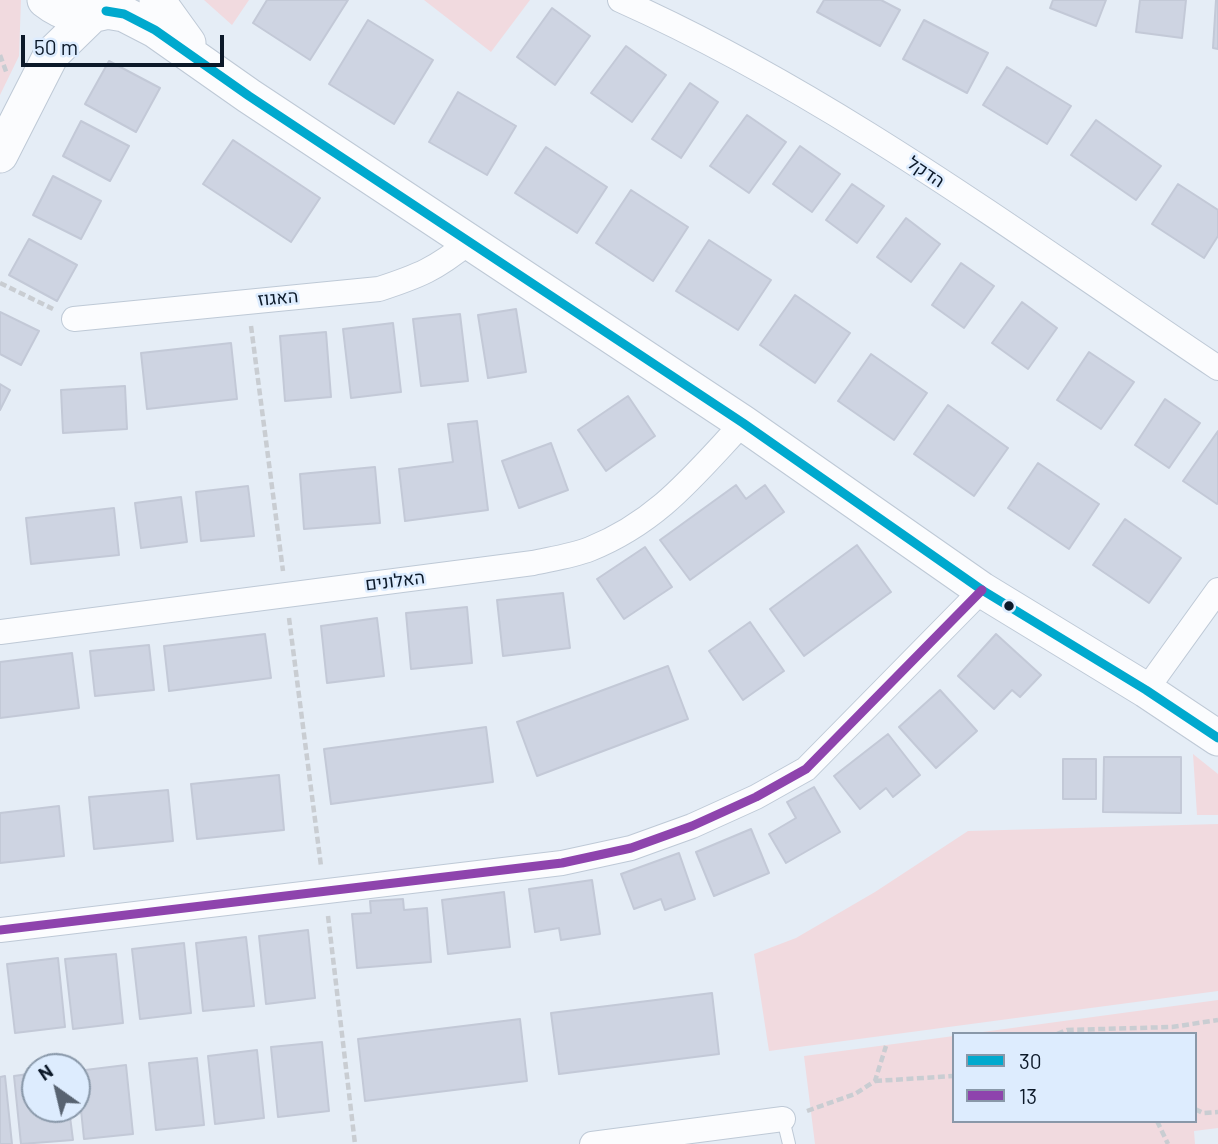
<!DOCTYPE html>
<meta charset="utf-8">
<style>
body{margin:0}
#map{position:relative;width:1218px;height:1144px;overflow:hidden;background:#e5edf6;font-family:Barlow,sans-serif}
canvas{display:block}
.legend{position:absolute;left:952px;top:1032px;width:245px;height:91px;box-sizing:border-box;background:#ddecfe;border:2px solid #8998a9;margin:0;padding:9px 12px;list-style:none;font-size:21px;color:#0c1929}
.legend li{display:flex;align-items:center;gap:14px;height:35px}
.legend b{width:35px;border:2px solid #8998a9}
.north{position:absolute;left:21px;top:1053px;width:70px;height:70px;box-sizing:border-box;background:#ddecfe;border:2px solid #8998a9;border-radius:50%;rotate:326deg;font-size:19px;font-weight:700;line-height:28px;text-align:center;color:#0c1929}
.north::after{content:'';display:block;margin:auto;width:24px;height:32px;background:#586371;clip-path:polygon(50% 0,100% 100%,50% 72%,0 100%)}
.scale{position:absolute;left:21px;top:35px;width:203px;height:32px;box-sizing:border-box;border:4px solid #0c1929;border-top:0;padding-left:9px;font-size:21px;line-height:24px;white-space:nowrap;color:#0c1929;-webkit-text-stroke:5px #ddecfe;paint-order:stroke}
</style>
<div id="map">
<canvas width="1218" height="1144"></canvas>
<ul class="legend">
<li><b style="height:9px;background:#00a9ce"></b>30</li>
<li><b style="height:9px;background:#8e44ad"></b>13</li>
</ul>
<div class="north">N</div>
<div class="scale">50 m</div>
</div>
<script>
const ctx = document.querySelector('canvas').getContext('2d');
ctx.lineJoin = 'round';
function fillPath(path, color) { ctx.fillStyle = color; ctx.fill(path, 'evenodd'); }
function trace(path, color, width, dash) { ctx.strokeStyle = color; ctx.lineWidth = width; ctx.lineCap = dash ? 'butt' : 'round'; ctx.setLineDash(dash || []); ctx.stroke(path); }
function drawText(font, color, halo, rows, align = 'center') {
  ctx.font = font + ' Barlow,Heebo,sans-serif'; ctx.lineWidth = 5; ctx.setLineDash([]); ctx.textBaseline = 'middle'; ctx.strokeStyle = halo; ctx.fillStyle = color; for (const [text, x, y, turn = 0] of rows) {
    ctx.save(); ctx.translate(x, y); ctx.rotate((+turn || 0) * Math.PI / 180); ctx.textAlign = isNaN(turn) ? turn : align; if (halo) ctx.strokeText(text, 0, 0); ctx.fillText(text, 0, 0); ctx.restore();
  }
}
const green = new Path2D(`
 M 0,0 L 21,0 L 19,56 L 0,95 Z
 M 204,0 L 249,0 L 232,25 Z
 M 424,0 L 530,0 L 491,52 Z
 M 1193,754 L 1218,774 L 1218,815 L 1197,815 Z
 M 1218,824 L 1218,991 L 769,1051 L 754,954 L 796,938 L 875,892 L 968,831 Z
 M 1218,1000 L 1218,1128 L 1194,1131 L 1195,1144 L 815,1144 L 804,1056 L 954,1036 L 954,1121 L 1195,1121 L 1195,1034 L 968,1034 Z`);
const building = new Path2D(`
 M 267,0 L 348,0 L 310,60 L 253,23 Z
 M 824,0 L 881,0 L 900,10 L 880,46 L 817,12 Z
 M 1053,0 L 1106,0 L 1096,26 L 1050,8 Z
 M 1140,0 L 1186,0 L 1182,38 L 1136,32 Z
 M 1216,0 L 1218,0 L 1218,49 L 1213,48 Z
 M 552,8 L 590,36 L 555,85 L 517,57 Z
 M 368,20 L 433,60 L 394,124 L 329,84 Z
 M 924,20 L 988,53 L 967,93 L 903,59 Z
 M 626,46 L 666,75 L 632,122 L 591,93 Z
 M 109,61 L 160,88 L 136,132 L 85,104 Z
 M 1007,67 L 1071,106 L 1047,144 L 983,105 Z
 M 690,83 L 718,102 L 681,158 L 652,139 Z
 M 458,92 L 516,126 L 487,175 L 429,142 Z
 M 747,115 L 786,142 L 749,193 L 710,166 Z
 M 1096,120 L 1161,166 L 1136,200 L 1071,155 Z
 M 81,121 L 129,146 L 110,181 L 63,156 Z
 M 233,140 L 320,198 L 291,242 L 203,184 Z
 M 800,146 L 840,174 L 812,212 L 773,184 Z
 M 546,147 L 607,187 L 577,233 L 515,193 Z
 M 53,176 L 101,201 L 81,239 L 33,215 Z
 M 852,184 L 884,206 L 857,243 L 826,220 Z
 M 1178,184 L 1218,210 L 1218,236 L 1204,258 L 1152,224 Z
 M 631,190 L 688,227 L 653,281 L 596,243 Z
 M 906,218 L 940,244 L 911,282 L 877,257 Z
 M 29,239 L 77,265 L 57,301 L 9,275 Z
 M 709,240 L 771,280 L 738,330 L 676,291 Z
 M 961,263 L 994,286 L 964,328 L 932,305 Z
 M 795,295 L 850,333 L 815,383 L 760,345 Z
 M 1022,302 L 1057,328 L 1028,369 L 992,343 Z
 M 516,309 L 526,372 L 488,378 L 478,315 Z
 M 0,312 L 39,331 L 21,365 L 0,354 Z
 M 460,314 L 468,381 L 421,386 L 413,319 Z
 M 393,323 L 401,392 L 351,398 L 343,329 Z
 M 326,332 L 331,397 L 285,401 L 280,336 Z
 M 231,343 L 237,399 L 147,409 L 141,353 Z
 M 1089,352 L 1134,382 L 1101,429 L 1057,400 Z
 M 871,354 L 927,393 L 894,440 L 838,401 Z
 M 0,384 L 10,390 L 0,410 Z
 M 125,386 L 127,429 L 63,433 L 61,390 Z
 M 628,396 L 655,436 L 606,471 L 578,430 Z
 M 1165,399 L 1200,423 L 1169,468 L 1135,445 Z
 M 948,405 L 1008,448 L 974,496 L 914,454 Z
 M 477,421 L 488,510 L 405,521 L 399,469 L 453,462 L 448,424 Z
 M 1218,431 L 1218,502 L 1217,504 L 1183,481 Z
 M 551,443 L 568,490 L 519,508 L 502,461 Z
 M 1038,463 L 1099,504 L 1069,549 L 1008,508 Z
 M 375,467 L 380,523 L 304,529 L 300,474 Z
 M 736,485 L 746,499 L 765,485 L 784,512 L 690,580 L 660,540 Z
 M 248,486 L 254,536 L 201,541 L 196,492 Z
 M 181,497 L 187,542 L 141,548 L 135,503 Z
 M 114,508 L 119,555 L 31,564 L 26,518 Z
 M 1125,519 L 1181,558 L 1149,603 L 1093,565 Z
 M 857,545 L 891,592 L 804,656 L 770,609 Z
 M 645,547 L 672,587 L 624,619 L 597,579 Z
 M 563,593 L 570,648 L 503,656 L 497,600 Z
 M 467,607 L 472,663 L 411,669 L 406,613 Z
 M 377,618 L 384,676 L 327,683 L 321,626 Z
 M 750,622 L 784,671 L 743,700 L 709,651 Z
 M 265,634 L 271,678 L 169,691 L 164,646 Z
 M 996,634 L 1041,675 L 1020,697 L 1012,690 L 994,709 L 958,676 Z
 M 149,645 L 154,690 L 95,696 L 90,651 Z
 M 72,653 L 79,708 L 0,718 L 0,662 Z
 M 668,666 L 688,719 L 537,776 L 517,722 Z
 M 940,690 L 977,731 L 936,768 L 899,727 Z
 M 486,727 L 493,782 L 331,804 L 324,749 Z
 M 888,734 L 920,775 L 893,797 L 886,788 L 860,809 L 834,776 Z
 M 1104,757 L 1181,757 L 1181,813 L 1103,812 Z
 M 1063,759 L 1096,759 L 1096,799 L 1063,799 Z
 M 279,775 L 284,830 L 197,839 L 191,784 Z
 M 814,787 L 840,832 L 786,863 L 769,834 L 796,818 L 787,802 Z
 M 168,790 L 173,841 L 94,849 L 89,797 Z
 M 59,806 L 64,856 L 0,863 L 0,813 Z
 M 751,829 L 769,873 L 714,896 L 696,852 Z
 M 679,853 L 695,899 L 665,910 L 661,899 L 634,909 L 621,874 Z
 M 592,880 L 600,934 L 561,940 L 559,928 L 535,932 L 529,889 Z
 M 504,892 L 510,947 L 448,954 L 442,900 Z
 M 403,899 L 404,910 L 427,908 L 431,962 L 357,968 L 352,914 L 371,913 L 370,901 Z
 M 308,930 L 315,998 L 266,1004 L 259,936 Z
 M 246,937 L 254,1006 L 203,1011 L 196,943 Z
 M 184,943 L 191,1013 L 140,1019 L 132,949 Z
 M 116,954 L 123,1023 L 73,1029 L 65,959 Z
 M 58,958 L 65,1027 L 15,1033 L 7,964 Z
 M 712,993 L 719,1054 L 559,1074 L 551,1013 Z
 M 520,1019 L 527,1081 L 365,1101 L 358,1039 Z
 M 322,1042 L 329,1111 L 278,1117 L 271,1047 Z
 M 257,1050 L 264,1118 L 215,1124 L 208,1056 Z
 M 197,1058 L 204,1125 L 156,1130 L 149,1063 Z
 M 126,1065 L 133,1134 L 84,1139 L 77,1071 Z
 M 35,1073 L 35,1109 L 69,1109 L 73,1140 L 21,1144 L 14,1076 Z
 M 5,1076 L 12,1144 L 0,1144 L 0,1077 Z`);
const path = new Path2D(`
 M 0,55 L 7,74
 M 0,283 L 53,309
 M 251,326 L 283,571
 M 289,618 L 321,866
 M 328,916 L 355,1144
 M 1057,1034 L 1067,1030 L 1172,1027 L 1218,1020
 M 875,1081 L 954,1076
 M 1195,1109 L 1203,1113 L 1218,1112
 M 807,1111 L 855,1094 L 875,1081 L 886,1046
 M 1157,1121 L 1168,1144`);
const lane = new Path2D(`
 M 783,1119 L 789,1144`);
const street = new Path2D(`
 M 620,0 C 833,95 1025,239 1218,368
 M 74,319 L 379,289 C 419,276 436,269 469,242
 M 0,632 L 533,563 C 551,559 572,556 590,549 C 659,521 694,475 743,423
 M 1146,690 L 1218,590
 M 0,930 L 562,863 L 631,848 L 692,826 L 756,797 L 806,769 L 982,590
 M 592,1144 L 783,1119`);
const secondary = new Path2D(`
 M 45,0 C 64,15 81,18 104,12
 M 157,0 L 188,43
 M 106,11 L 124,14 L 155,30 L 249,96 L 743,423 L 982,590 L 1146,690 L 1218,738
 M 0,155 L 51,55 L 91,16`);
const bus1 = new Path2D(`
 M 106,11 L 124,14 L 155,30 L 249,96 L 743,423 L 982,590 L 1146,690 L 1218,738`);
const bus2 = new Path2D(`
 M 0,930 L 562,863 L 631,848 L 692,826 L 756,797 L 806,769 L 982,590`);
const markers = [
 [1009,606,6,"#0c1929"]
];
const streetNames = [
 ["הדקל",926,172,34],
 ["האגוז",278,298,-5],
 ["האלונים",395,581,-7]
];
fillPath(green, '#f1dadf');
fillPath(building, '#ced4e2');
trace(building, '#c3c9d7', 2);
trace(lane, '#bec9d6', 14);
trace(street, '#bec9d6', 26);
trace(secondary, '#bec9d6', 37);
trace(path, '#c9cdd2', 4.5, [7, 3.5]);
trace(lane, '#fbfcfe', 12);
trace(street, '#fbfcfe', 24);
trace(secondary, '#fbfcfe', 35);
trace(bus1, '#00a9ce', 9);
trace(bus2, '#8e44ad', 9);
for (const [x, y, r, color] of markers) { const dot = new Path2D(); dot.arc(x, y, r, 0, 2 * Math.PI); ctx.fillStyle = color; ctx.fill(dot); trace(dot, '#ddecfe', 2.5); }
drawText('18px', '#0c1929', '#ddecfe', streetNames);
</script>
